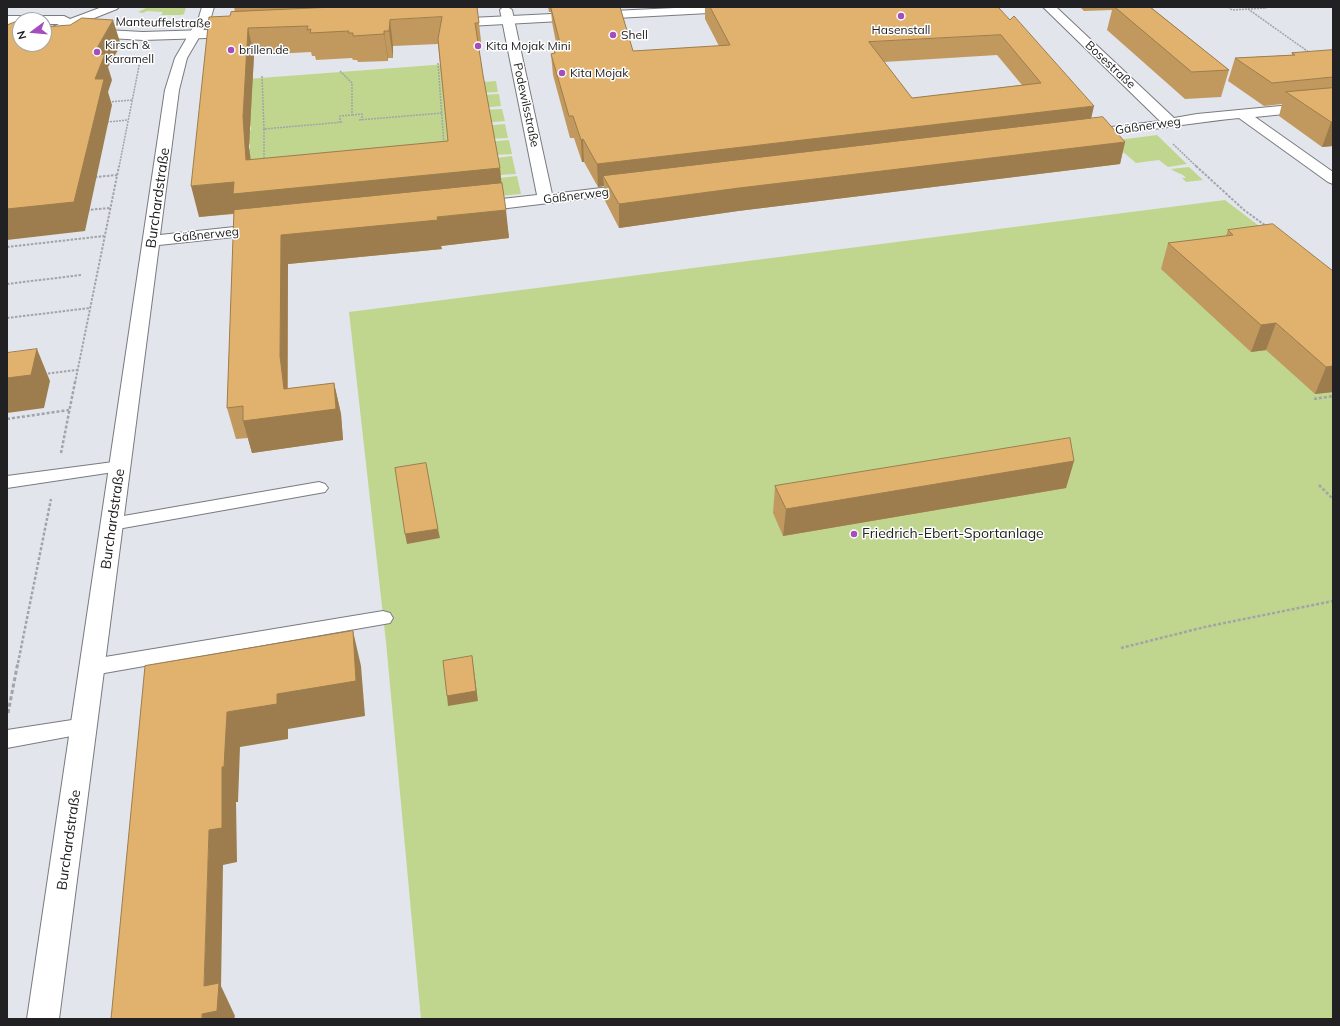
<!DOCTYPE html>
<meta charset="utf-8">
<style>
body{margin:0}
#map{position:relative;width:1340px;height:1026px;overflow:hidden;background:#e2e5eb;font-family:Mulish,sans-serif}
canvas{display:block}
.frame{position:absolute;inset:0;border:8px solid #212124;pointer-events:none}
.north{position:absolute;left:12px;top:12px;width:40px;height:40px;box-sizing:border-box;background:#fff;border:1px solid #a6a6a7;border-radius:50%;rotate:254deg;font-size:11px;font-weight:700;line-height:16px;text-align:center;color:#212124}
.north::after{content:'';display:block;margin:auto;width:14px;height:18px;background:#a34ebc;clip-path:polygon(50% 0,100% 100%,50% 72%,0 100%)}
</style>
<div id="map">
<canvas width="1340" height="1026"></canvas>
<div class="frame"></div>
<div class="north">N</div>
</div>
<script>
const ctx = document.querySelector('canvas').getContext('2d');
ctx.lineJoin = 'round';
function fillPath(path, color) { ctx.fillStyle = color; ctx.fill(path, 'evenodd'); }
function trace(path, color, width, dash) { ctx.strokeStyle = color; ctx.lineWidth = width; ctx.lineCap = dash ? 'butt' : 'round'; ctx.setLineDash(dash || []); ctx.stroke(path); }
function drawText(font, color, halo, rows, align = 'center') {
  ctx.font = font + ' Mulish,sans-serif'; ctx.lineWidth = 3; ctx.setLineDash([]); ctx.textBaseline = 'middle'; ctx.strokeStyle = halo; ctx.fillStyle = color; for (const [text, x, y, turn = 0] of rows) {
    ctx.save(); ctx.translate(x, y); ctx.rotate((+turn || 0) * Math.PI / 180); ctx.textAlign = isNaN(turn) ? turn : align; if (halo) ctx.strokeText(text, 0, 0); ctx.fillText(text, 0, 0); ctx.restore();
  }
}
const green = new Path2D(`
 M 148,7 L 186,7 L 184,14 L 181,15 L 161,15 L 163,12 L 147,11 L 143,13 L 138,12 Z
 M 447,64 L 450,151 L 237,192 L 245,150 L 250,149 L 250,144 L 245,144 L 245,131 L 251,130 L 251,126 L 245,126 L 247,79 Z
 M 496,81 L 498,92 L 479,93 L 483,82 Z
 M 499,94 L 501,106 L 481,108 L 480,95 Z
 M 502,109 L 505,121 L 484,123 L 482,110 Z
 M 505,124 L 508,138 L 486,139 L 484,126 Z
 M 1157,135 L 1187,164 L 1168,167 L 1159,160 L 1136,163 L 1116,146 L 1095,143 Z
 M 509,140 L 512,154 L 495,155 L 486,142 Z
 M 512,156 L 516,174 L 499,175 L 496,158 Z
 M 1189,167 L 1203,180 L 1186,182 L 1182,178 L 1186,178 C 1182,173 1176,173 1171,169 Z
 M 517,176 L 521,194 L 465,199 L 500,178 Z
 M 1225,200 L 1333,282 L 1333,1019 L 421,1019 L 386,642 L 349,312 Z`);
const pathFar3 = new Path2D(`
 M 1228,7 L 1232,10 L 1266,8 L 1265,7
 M 1248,9 L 1310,53
 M 108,63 L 140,61
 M 438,63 L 444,145
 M 340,71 L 352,83 L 352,115 L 340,116 L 340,122
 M 262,76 L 264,129 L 343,122
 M 109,102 L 132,100
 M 352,115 L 362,114 L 362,120
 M 359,120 L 442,113
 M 107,122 L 128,120
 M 264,129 L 264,161
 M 1173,144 L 1197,167
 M 119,167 L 141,56`);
const pathFar2 = new Path2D(`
 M 1196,166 L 1244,210 L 1266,226
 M 95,177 L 117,175
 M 87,210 L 110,208
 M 7,247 L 104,236
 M 7,284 L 81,275
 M 7,318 L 90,308
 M 44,374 L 77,370
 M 75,383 L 119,166`);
const pathFar1 = new Path2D(`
 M 1314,399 L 1333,396
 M 7,419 L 69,410
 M 61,453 L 75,382
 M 1319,485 L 1333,499
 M 1121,648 L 1205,627 L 1333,601
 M 18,663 L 51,499`);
const path = new Path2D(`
 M 8,713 L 18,662`);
const service = new Path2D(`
 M 121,461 L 127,462 L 130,466 L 127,470 L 7,488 L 7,476 Z
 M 319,482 L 325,484 L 328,488 L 325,492 L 112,530 L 106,528 L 103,524 L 106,520 L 112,518 Z
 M 383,611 L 390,613 L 393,618 L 390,623 L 93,675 L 86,672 L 83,667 L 86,662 L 93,659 Z
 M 85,718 L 93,720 L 96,726 L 93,732 L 7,748 L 7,730 Z`);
const minor = new Path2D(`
 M 202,7 L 214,7 L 211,17 L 187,58 L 179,90 L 160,235 L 262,224 L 268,226 L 270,229 L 268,232 L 262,234 L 159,245 L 59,1019 L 27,1019 L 165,90 L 175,58 L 199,17 Z
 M 508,7 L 512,10 L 552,194 L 634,184 L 639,186 L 642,189 L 639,192 L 475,212 L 469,210 L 467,207 L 469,204 L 475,202 L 537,195 L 500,10 L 502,8 Z
 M 1043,7 L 1056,7 L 1174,118 L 1197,114 L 1333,101 L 1333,109 L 1255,117 L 1333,172 L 1333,184 L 1328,182 L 1239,118 C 1188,123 1138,132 1087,138 L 1082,137 L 1080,134 L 1082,131 L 1087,130 L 1160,121 Z`);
const secondary = new Path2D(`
 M 102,7 L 119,7 L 117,9 L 69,28 L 143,32 L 238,29 L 244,33 L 238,37 L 143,40 L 44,34 L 44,26 L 53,27 L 59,24 L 44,24 L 44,20 L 20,20 L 20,24 L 7,24 L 7,16 L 64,16 L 70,19 Z
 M 695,7 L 770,7 L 764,10 L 450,27 L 444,23 L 450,19 Z`);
const wall = new Path2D(`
 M 234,7 L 477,7 L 482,49 L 479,49 L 483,75 L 500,168 L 501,183 L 509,238 L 441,246 L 442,249 L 288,264 L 288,389 L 334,383 L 341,414 L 343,440 L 252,453 L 248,438 L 236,439 L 227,408 L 234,214 L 199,217 L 230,16 L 235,12 ZM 438,44 L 448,141 L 251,160 L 249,147 L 254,55 L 311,52 L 312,56 L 315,56 L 316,60 L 352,58 L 353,60 L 357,60 L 358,62 L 388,61 L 388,58 L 393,58 L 393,46 Z
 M 548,7 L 620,7 L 633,51 L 719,46 L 705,19 L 705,7 L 998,7 L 1091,118 L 1125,142 L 1120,164 L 738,211 L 619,228 L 604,199 L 604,186 L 598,187 L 584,162 L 582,162 L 574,138 L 570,138 L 553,75 L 551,54 L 554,53 L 554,48 L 557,48 L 552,22 L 551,12 L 549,12 ZM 997,55 L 1022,85 L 912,98 L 884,62 Z
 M 1080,7 L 1177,7 L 1152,8 L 1229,70 L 1221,97 L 1185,99 L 1107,30 L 1112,10 L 1084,11 Z
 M 1333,50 L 1333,146 L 1322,147 L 1279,116 L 1282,104 L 1264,106 L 1228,81 L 1235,58 L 1292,55 L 1292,53 Z
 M 1228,230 L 1333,271 L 1333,392 L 1315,394 L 1266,350 L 1251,352 L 1161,269 L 1168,243 L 1226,236 Z
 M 1074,461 L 1066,488 L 783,536 L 773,513 L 775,486 Z`);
const shadedWall = new Path2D(`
 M 113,20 L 121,45 L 108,67 L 112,80 L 108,92 L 112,105 L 85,231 L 7,240 L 7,209 L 95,79 L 93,55 Z
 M 390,20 L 393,46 L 393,58 L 389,31 Z
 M 248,28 L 254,55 L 249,147 L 254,191 L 246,160 L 243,117 Z
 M 384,31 L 388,58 L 388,61 L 384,34 Z
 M 1094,106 L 1089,128 L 603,176 L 604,186 L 598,187 L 597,164 Z
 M 1331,122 L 1333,122 L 1333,146 L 1322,147 Z
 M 583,139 L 584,162 L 582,162 L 581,140 Z
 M 1125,142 L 1120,164 L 738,211 L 619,228 L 619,204 L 739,188 Z
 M 500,168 L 503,198 L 238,213 L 199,217 L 191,186 L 234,182 Z
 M 506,210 L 509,238 L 441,246 L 442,249 L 288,264 L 287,387 L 291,415 L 334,383 L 341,414 L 343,440 L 252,453 L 243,421 L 284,389 L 280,356 L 281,235 L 437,217 Z
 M 1276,323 L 1266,350 L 1251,352 L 1261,325 Z
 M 37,349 L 50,381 L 44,408 L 7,413 L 7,378 Z
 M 1333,366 L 1333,392 L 1315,394 L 1326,367 Z
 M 1074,461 L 1066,488 L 783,536 L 786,509 Z
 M 438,529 L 440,538 L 407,544 L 405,534 Z
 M 353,631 L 361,666 L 365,716 L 288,729 L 288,739 L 240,747 L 238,802 L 236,802 L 237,862 L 223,865 L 221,986 L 235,1016 L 234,1019 L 202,1019 L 204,986 L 209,830 L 222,767 L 227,712 L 277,694 Z
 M 472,656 L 478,701 L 448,706 L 447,696 Z`);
const building = new Path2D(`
 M 335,7 L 477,7 L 479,23 L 475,23 L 483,75 L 500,168 L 233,194 L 234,182 L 191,186 L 209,17 L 230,16 L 231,12 ZM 442,17 L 438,39 L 448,141 L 246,160 L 243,117 L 248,28 L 308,26 L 307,30 L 311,29 L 310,33 L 349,31 L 348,33 L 353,33 L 353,36 L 384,34 L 384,31 L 389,31 L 390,20 Z
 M 551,7 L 620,7 L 633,51 L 730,45 L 710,7 L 998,7 L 1010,20 L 1014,16 L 1094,106 L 597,164 L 583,139 L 581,140 L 573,116 L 569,116 L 551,54 L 555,53 L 554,48 L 561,48 ZM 1001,35 L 1041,83 L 912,98 L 869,42 Z
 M 1115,7 L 1150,7 L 1229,70 L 1192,72 Z
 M 82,18 L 113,20 L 93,55 L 105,54 L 95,79 L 104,79 L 74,202 L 7,209 L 7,25 L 17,21 L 20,22 L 20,44 L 44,44 L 44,27 L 70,25 Z
 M 1333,50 L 1333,77 L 1272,83 L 1235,58 L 1295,55 L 1292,53 Z
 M 1333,88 L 1333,122 L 1331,122 L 1286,92 Z
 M 1103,117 L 1125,142 L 739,188 L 619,204 L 603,176 Z
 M 502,183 L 506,210 L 437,217 L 438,220 L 281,235 L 280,356 L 284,389 L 334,383 L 336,409 L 243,421 L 243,406 L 227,408 L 234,210 Z
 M 1273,224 L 1333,271 L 1333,366 L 1326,367 L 1276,323 L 1261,325 L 1168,243 L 1233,235 L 1228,230 Z
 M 37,349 L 31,375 L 7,378 L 7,353 Z
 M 1070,438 L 1074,461 L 786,509 L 775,486 Z
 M 426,463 L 438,529 L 405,534 L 395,468 Z
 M 353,631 L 356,681 L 277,694 L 277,704 L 227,712 L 224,767 L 222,767 L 222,828 L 209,830 L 204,986 L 219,983 L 217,1011 L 202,1014 L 202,1019 L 111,1019 L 145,666 Z
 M 472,656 L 476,691 L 447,696 L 443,661 Z`);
const markers = [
 [901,16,4,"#a34ebc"],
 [613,35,4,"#a34ebc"],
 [478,46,4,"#a34ebc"],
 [231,50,4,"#a34ebc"],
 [97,52,4,"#a34ebc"],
 [562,73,4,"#a34ebc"],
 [854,534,4,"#a34ebc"]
];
const farStreetnames = [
 ["Manteuffelstraße",163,23,1],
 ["Bosestraße",1110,65,43],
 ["Podewilsstraße",526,105,78],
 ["Gäßnerweg",1148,126,-8],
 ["Gäßnerweg",576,196,-7],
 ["Gäßnerweg",206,235,-6]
];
const farPoinames = [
 ["Hasenstall",901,30,"center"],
 ["Shell",621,35],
 ["Kirsch &",105,45],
 ["Karamell",105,59],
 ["Kita Mojak Mini",486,46],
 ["brillen.de",239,50],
 ["Kita Mojak",570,73]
];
const streetNames = [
 ["Burchardstraße",158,198,-82],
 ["Burchardstraße",113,519,-82],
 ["Burchardstraße",69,840,-82]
];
const poiNames = [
 ["Friedrich-Ebert-Sportanlage",862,534]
];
fillPath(green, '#c0d68e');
trace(service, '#797b80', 2);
trace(minor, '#797b80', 2);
trace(secondary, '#797b80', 2);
trace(pathFar3, '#a2a4a9', 1.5, [2, 1]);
trace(pathFar2, '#a2a4a9', 2, [2.5, 1.5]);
trace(pathFar1, '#a2a4a9', 2.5, [3, 2]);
trace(path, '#a2a4a9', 3, [4, 2.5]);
fillPath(service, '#fff');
fillPath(minor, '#fff');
fillPath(secondary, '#fff');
fillPath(wall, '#c1995f');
fillPath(shadedWall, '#9d7d4d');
fillPath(building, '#e0b26e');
trace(building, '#9d7d4d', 1);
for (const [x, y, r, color] of markers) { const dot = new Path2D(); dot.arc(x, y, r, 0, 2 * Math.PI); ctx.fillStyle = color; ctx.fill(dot); trace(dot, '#fff', 1.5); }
drawText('12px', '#212124', '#fff', farStreetnames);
drawText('12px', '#212124', '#fff', farPoinames, 'left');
drawText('14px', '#212124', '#fff', streetNames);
drawText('14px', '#212124', '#fff', poiNames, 'left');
</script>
